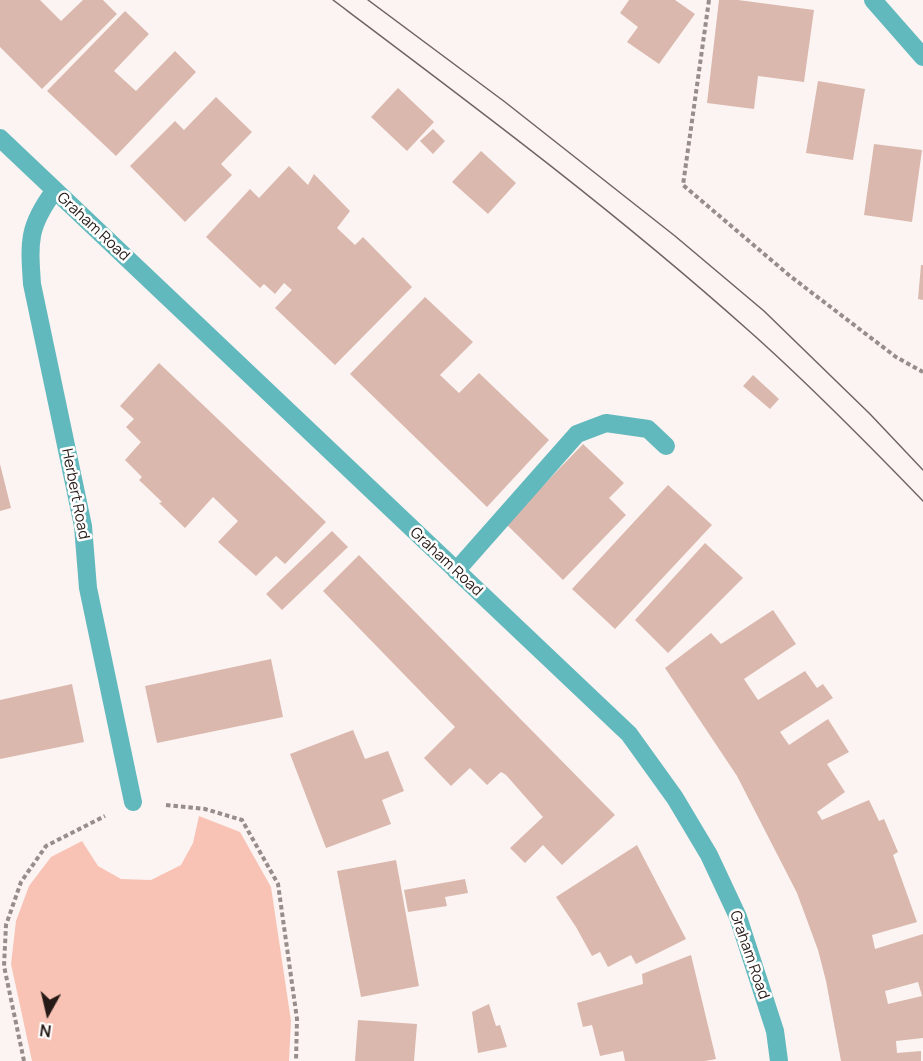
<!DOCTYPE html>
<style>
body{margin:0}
#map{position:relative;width:923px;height:1061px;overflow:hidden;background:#fcf4f2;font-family:Manrope,sans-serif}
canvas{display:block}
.north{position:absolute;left:18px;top:983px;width:60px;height:60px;-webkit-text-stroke:4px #fff;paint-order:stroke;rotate:188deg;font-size:16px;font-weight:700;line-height:24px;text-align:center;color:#261a16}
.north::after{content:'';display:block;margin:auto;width:21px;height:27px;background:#261a16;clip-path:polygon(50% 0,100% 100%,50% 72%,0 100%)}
</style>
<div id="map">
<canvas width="923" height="1061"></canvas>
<div class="north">N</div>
</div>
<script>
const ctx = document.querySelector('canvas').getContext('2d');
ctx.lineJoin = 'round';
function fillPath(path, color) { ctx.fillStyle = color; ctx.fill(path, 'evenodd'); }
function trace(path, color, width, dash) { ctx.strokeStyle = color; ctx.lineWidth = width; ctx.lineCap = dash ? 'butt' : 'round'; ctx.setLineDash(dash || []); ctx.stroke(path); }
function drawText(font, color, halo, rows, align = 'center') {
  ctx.font = font + ' Manrope,sans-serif'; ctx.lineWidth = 5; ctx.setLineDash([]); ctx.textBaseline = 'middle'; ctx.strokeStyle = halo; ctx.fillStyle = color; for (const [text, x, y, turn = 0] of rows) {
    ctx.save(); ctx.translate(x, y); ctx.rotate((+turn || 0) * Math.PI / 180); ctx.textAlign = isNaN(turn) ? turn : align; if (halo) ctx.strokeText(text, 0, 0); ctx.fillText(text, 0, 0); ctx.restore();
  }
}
const green = new Path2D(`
 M 199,816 L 240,832 L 271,887 L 291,1021 L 289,1061 L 32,1061 L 11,964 L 16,921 L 29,886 L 51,857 L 82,841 L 98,866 L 121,879 L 151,880 L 181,865 L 193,843 Z`);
const building = new Path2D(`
 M 0,0 L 40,0 L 61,21 L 83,0 L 103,0 L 117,14 L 42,89 L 0,47 Z
 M 629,0 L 675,0 L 695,14 L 659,64 L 627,42 L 638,27 L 620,13 Z
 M 719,0 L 738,0 L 814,10 L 804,82 L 758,76 L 754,109 L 707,103 Z
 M 125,11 L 149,34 L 114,71 L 136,91 L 175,51 L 196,72 L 116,156 L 47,91 Z
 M 818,81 L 865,89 L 853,160 L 806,153 Z
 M 398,88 L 434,122 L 407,151 L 371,117 Z
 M 216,97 L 252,132 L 221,164 L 232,175 L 185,222 L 130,166 L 175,121 L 184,130 Z
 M 433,129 L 445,141 L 433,154 L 420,141 Z
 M 874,144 L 922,150 L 912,222 L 864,215 Z
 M 481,151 L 516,183 L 488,214 L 452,182 Z
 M 289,166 L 308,185 L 314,174 L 350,211 L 337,228 L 355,245 L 363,237 L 412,287 L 335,365 L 275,308 L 292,290 L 284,283 L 275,294 L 264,284 L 260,288 L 206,237 L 250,189 L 259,198 Z
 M 921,265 L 923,265 L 923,300 L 918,299 Z
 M 425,297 L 473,342 L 440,375 L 459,393 L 479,373 L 549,440 L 487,507 L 350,374 Z
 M 159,363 L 326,522 L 285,564 L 276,556 L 256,576 L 218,542 L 238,521 L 213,497 L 185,528 L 159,503 L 162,502 L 139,480 L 142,477 L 125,460 L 141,442 L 126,427 L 134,419 L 120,406 Z
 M 753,375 L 779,399 L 770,409 L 743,386 Z
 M 583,444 L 624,483 L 609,498 L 626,515 L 563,580 L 506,524 Z
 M 0,464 L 11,508 L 0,511 Z
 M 668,485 L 712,525 L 615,629 L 572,589 Z
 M 332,531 L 348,547 L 282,610 L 266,594 Z
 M 705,543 L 743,578 L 668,653 L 635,620 Z
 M 359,555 L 615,815 L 562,865 L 543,845 L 525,863 L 510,848 L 543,817 L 506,775 L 501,772 L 487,785 L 470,768 L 451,786 L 424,758 L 455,727 L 323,591 Z
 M 773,610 L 796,644 L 744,679 L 758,700 L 805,671 L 817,688 L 823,684 L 833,698 L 780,732 L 789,745 L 828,719 L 849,752 L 827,764 L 845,792 L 817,812 L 822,820 L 869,800 L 879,821 L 884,819 L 898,852 L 893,855 L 917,922 L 872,935 L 875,949 L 923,934 L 923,1038 L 896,1041 L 897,1053 L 921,1051 L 921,1061 L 841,1061 L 826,981 L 818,950 L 797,893 L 737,776 L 665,668 L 711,633 L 721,644 ZM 918,982 L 922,996 L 888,1004 L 885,991 Z
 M 271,659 L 283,717 L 157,743 L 145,686 Z
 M 72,684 L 84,742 L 0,759 L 0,700 Z
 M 353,730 L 365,759 L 388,751 L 404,791 L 382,800 L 391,824 L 326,848 L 290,754 Z
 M 637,845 L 686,939 L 636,964 L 631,955 L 608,967 L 600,952 L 592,956 L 576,927 L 556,897 Z
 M 396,860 L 419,986 L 361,997 L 337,871 Z
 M 465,879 L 468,893 L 445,897 L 447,906 L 408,912 L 404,890 Z
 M 691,955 L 716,1059 L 705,1061 L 625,1061 L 623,1051 L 600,1056 L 592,1025 L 583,1027 L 577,1003 L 643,984 L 642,974 Z
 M 489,1004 L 496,1026 L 500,1025 L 507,1047 L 478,1053 L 472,1012 Z
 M 358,1020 L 417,1024 L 414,1061 L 355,1061 Z`);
const path = new Path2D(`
 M 709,0 L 683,185 L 790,276 L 896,357 L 923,372
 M 166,805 L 205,809 L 242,820 L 278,884 L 297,1019 L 296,1061
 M 24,1061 L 4,966 L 6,925 L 21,882 L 46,846 L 105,816`);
const minor = new Path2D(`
 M 873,0 L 923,57
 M 0,138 L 629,734 L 675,798 L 709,855 L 738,917 L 775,1031 L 779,1061
 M 55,190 C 28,226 29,241 32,284 L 83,526 L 88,588 L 133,802
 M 456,571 L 577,434 L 606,423 L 648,429 L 666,446`);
const tram = new Path2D(`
 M 333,0 C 474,106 616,212 748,330 C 809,384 866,442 923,501
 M 368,0 L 505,102 L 675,236 L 764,311 L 870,414 L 923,470`);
const streetNames = [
 ["Graham Road",93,227,43],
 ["Herbert Road",75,494,79],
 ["Graham Road",446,562,43],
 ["Graham Road",749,955,71]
];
fillPath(green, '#f8c3b5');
fillPath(building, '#dab8ae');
trace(path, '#978d8a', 4, [4.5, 3]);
trace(minor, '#61b9bd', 18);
trace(tram, '#6f6461', 1.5);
drawText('15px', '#261a16', '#fff', streetNames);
</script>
